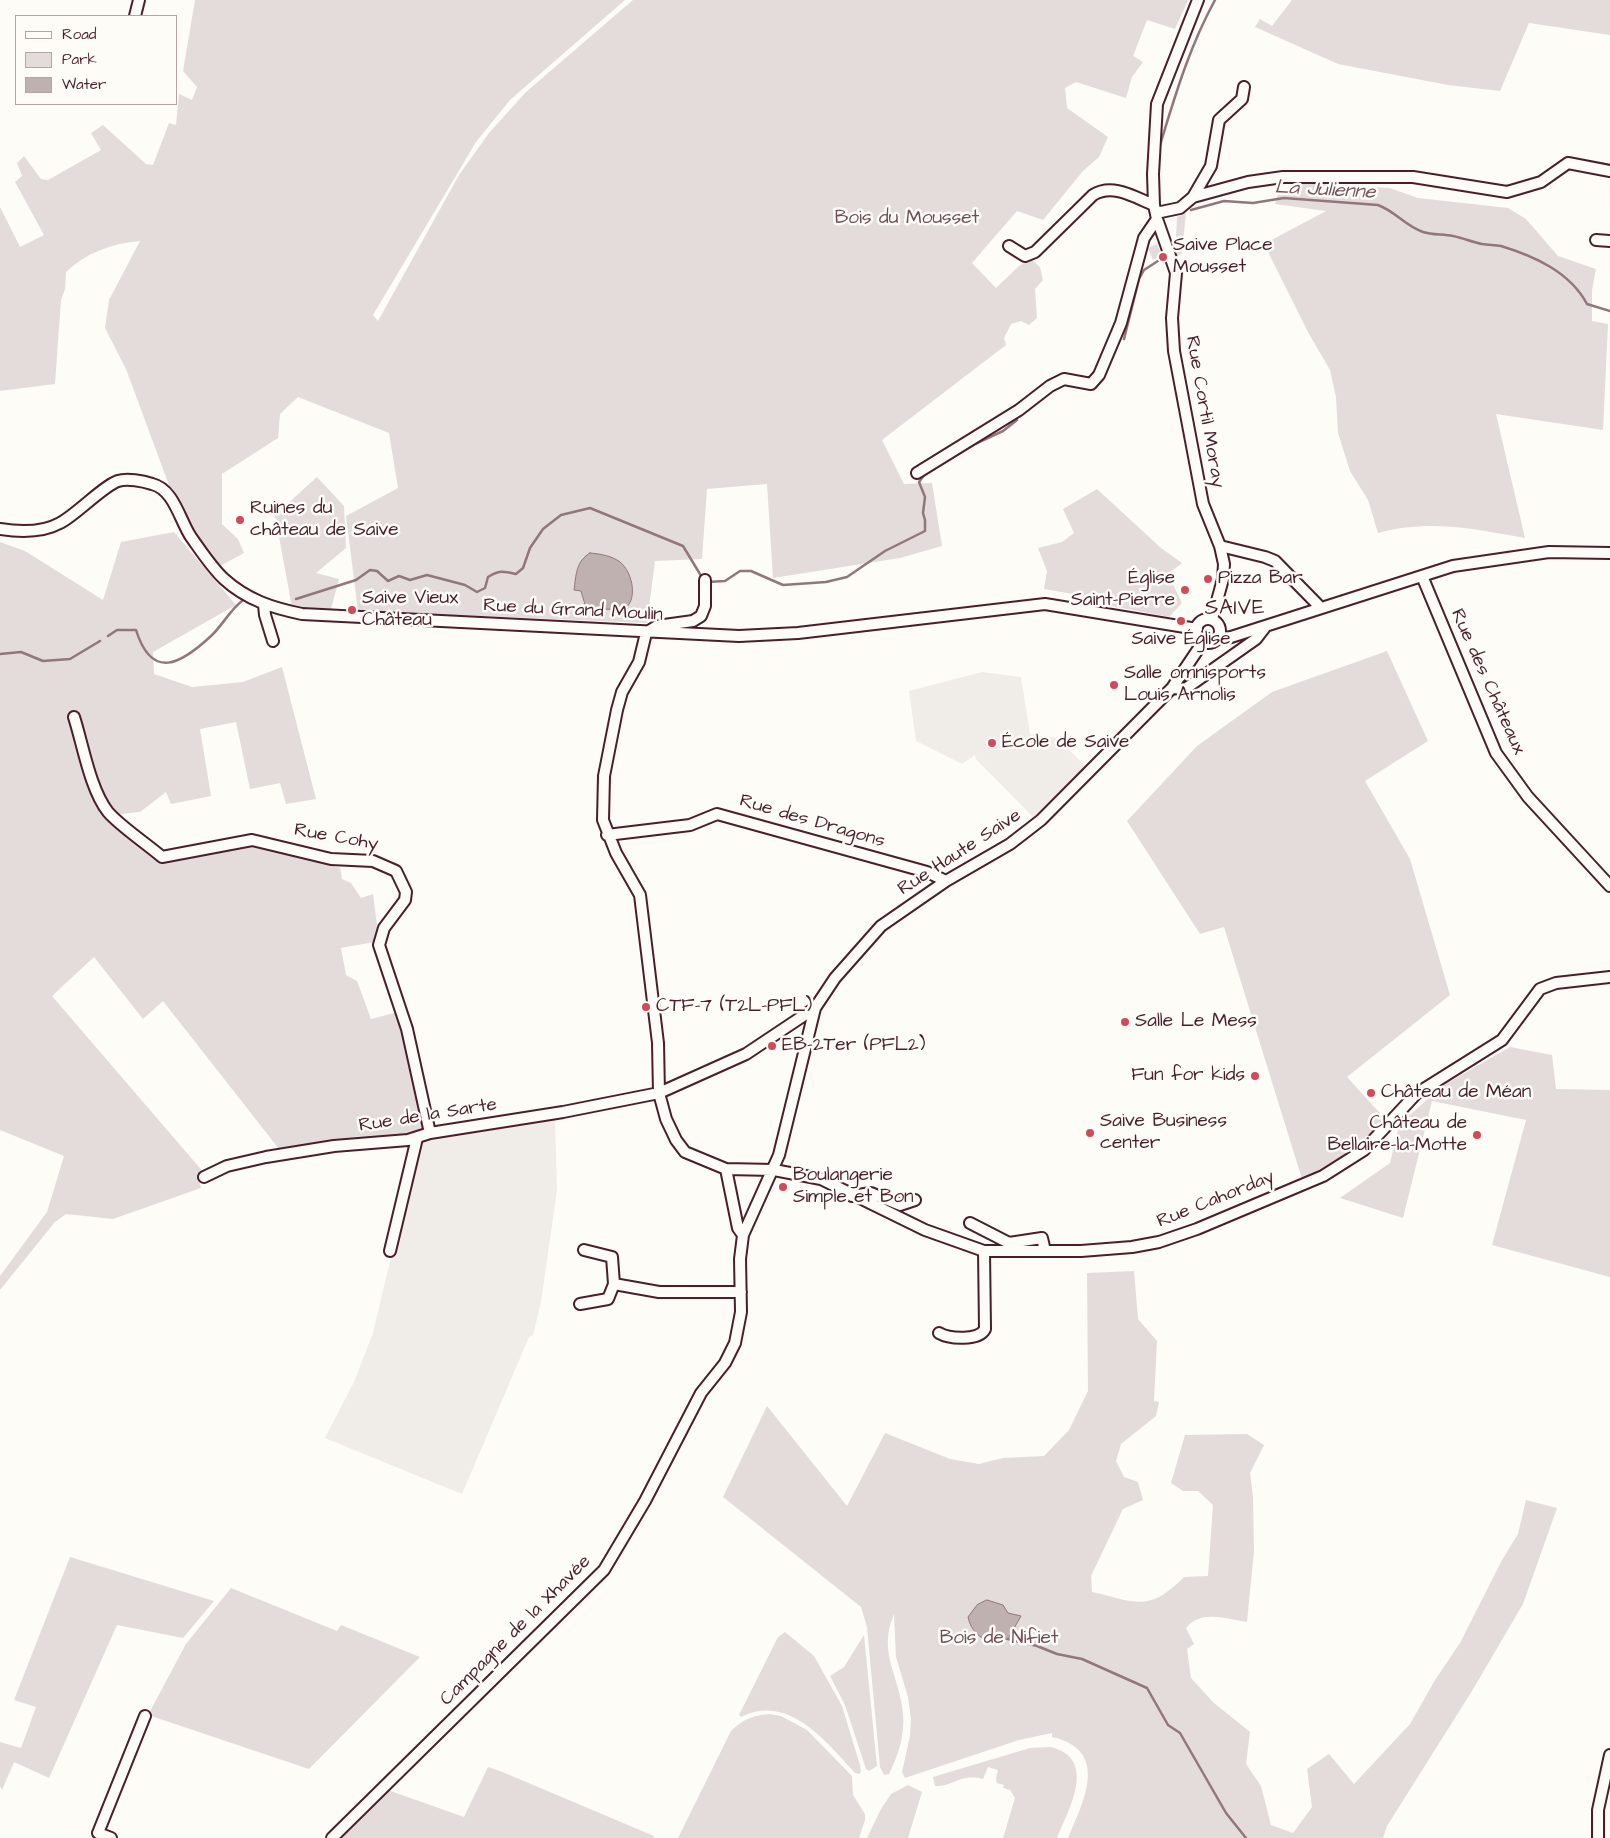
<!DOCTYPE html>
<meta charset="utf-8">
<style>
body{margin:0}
#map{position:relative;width:1610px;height:1838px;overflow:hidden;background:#fdfcf7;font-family:"Architects Daughter",sans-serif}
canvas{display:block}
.legend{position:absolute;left:15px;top:15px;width:162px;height:90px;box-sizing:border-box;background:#fdfcf7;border:1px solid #b5a4a5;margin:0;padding:6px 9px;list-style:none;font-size:15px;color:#4a1f2b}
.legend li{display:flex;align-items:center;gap:10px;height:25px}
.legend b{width:25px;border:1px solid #b5a4a5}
</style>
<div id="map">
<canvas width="1610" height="1838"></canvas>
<ul class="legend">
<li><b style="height:6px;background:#fdfcf7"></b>Road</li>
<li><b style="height:14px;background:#e3dcda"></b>Park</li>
<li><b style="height:14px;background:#c0b1b1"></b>Water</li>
</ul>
</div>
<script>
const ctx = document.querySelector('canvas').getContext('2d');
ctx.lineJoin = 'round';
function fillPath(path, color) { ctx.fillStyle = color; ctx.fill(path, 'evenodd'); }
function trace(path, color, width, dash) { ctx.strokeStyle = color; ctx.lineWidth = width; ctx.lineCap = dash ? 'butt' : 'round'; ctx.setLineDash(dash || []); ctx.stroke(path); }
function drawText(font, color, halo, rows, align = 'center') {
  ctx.font = font + ' "Architects Daughter",sans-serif'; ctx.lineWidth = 5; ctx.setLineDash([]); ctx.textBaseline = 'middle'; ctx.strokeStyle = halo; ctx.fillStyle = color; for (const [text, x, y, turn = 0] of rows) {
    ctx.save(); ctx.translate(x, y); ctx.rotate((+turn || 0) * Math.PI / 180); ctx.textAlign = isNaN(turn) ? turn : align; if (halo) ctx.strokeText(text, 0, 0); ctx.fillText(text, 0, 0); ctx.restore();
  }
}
const built = new Path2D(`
 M 982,672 L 1021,677 L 1030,734 L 1057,738 L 1085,766 L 1033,817 L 976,759 L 975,755 L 962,764 L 916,741 L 909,691 Z
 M 555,1119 L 557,1190 L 541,1302 L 533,1335 L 529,1337 L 462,1494 L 325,1438 L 354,1382 L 373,1333 L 417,1147 L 423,1138 Z`);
const green = new Path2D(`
 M 195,0 L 625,0 L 510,100 L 476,142 L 373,315 L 378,321 L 459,175 L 489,133 L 526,92 L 633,0 L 1188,0 L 1175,29 L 1147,20 L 1133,56 L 1143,62 L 1132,77 L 1126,98 L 1076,82 L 1065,88 L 1067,108 L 1108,137 L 1099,157 L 1083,171 L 1043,220 L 1017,211 L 972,263 L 996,288 L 1019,266 L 1031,259 L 1040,267 L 1043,280 L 1035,289 L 1037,318 L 1029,325 L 1021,321 L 1011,324 L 1004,338 L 1006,345 L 882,440 L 904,484 L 932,483 L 942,546 L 900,558 L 773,578 L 767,484 L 707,489 L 702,559 L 655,561 L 647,623 L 358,611 L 346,516 L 398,488 L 389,433 L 298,397 L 280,414 L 278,438 L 222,474 L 222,524 L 238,539 L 244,553 L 218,567 L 173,496 L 126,369 L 105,328 L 109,300 L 140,241 C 112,243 86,253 66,272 L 65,289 L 61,300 L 55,384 L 0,391 L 0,207 L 20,247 L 44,235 L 15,182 L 22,176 L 17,163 L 24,156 L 41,179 L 48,180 L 101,150 L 91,133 L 103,125 L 146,164 L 153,165 L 169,123 L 176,125 L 179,94 L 192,100 L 197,87 L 183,71 ZM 620,562 L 629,578 L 602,608 L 586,608 L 581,590 L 575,590 L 579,564 Z
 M 1292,0 L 1610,0 L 1610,35 L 1529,23 L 1500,91 L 1448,85 L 1338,64 L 1255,27 L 1260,19 L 1272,26 Z
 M 1304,183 L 1390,188 L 1418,198 L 1508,208 L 1526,219 L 1558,256 L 1596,269 L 1592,290 L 1592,321 L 1608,324 L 1603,430 L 1496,414 L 1525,538 C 1474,529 1430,519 1378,533 L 1368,500 L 1350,471 L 1338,433 L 1336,397 L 1330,370 L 1309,334 L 1264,244 L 1326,211 L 1275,204 L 1278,194 Z
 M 1186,213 L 1182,253 L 1175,257 L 1177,217 Z
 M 1157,244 L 1162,255 L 1153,260 L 1148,248 Z
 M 317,477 L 344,506 L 346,548 L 316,573 L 339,579 L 331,609 L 292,607 L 275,515 Z
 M 1097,489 L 1161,548 L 1182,563 L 1168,574 L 1182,603 L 1169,617 L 1106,605 L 1101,599 L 1044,589 L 1047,571 L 1038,548 L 1062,542 L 1074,533 L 1063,509 Z
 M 174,532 L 236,605 L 153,652 L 154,674 L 192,687 L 243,682 L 282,667 L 316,799 L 286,804 L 280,783 L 250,789 L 236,722 L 200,729 L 211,796 L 171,804 L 166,792 L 140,812 L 111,815 L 159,853 L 251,844 L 262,845 L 340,868 L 342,879 L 351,883 L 361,898 L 373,894 L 379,941 L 341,948 L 346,975 L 357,981 L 371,1019 L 398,1012 L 424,1126 L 421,1130 L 415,1133 L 279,1149 L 163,1001 L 143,1019 L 94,957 L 52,996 L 205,1174 L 198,1177 L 201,1188 L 113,1219 L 66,1214 L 55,1222 L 0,1290 L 0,1276 L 47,1212 L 64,1156 L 0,1130 L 0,542 L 25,551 L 103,600 L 121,542 Z
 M 1387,651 L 1428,741 L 1365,781 L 1410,859 L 1450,995 L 1347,1077 L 1388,1122 C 1362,1144 1334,1166 1302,1179 L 1224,927 L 1200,934 L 1127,821 L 1197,746 L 1272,692 Z
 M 1510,1047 L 1552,1055 L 1556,1089 L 1610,1090 L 1610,1277 L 1492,1245 L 1526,1120 L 1432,1101 L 1403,1218 L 1340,1198 L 1390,1163 L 1399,1125 L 1442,1086 Z
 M 1134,1271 L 1138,1319 L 1157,1341 L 1154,1401 L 1159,1402 L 1156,1416 L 1121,1444 L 1116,1461 L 1124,1477 L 1138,1482 L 1143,1500 L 1123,1509 L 1091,1576 L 1092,1592 C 1137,1602 1148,1613 1184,1577 L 1208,1576 L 1213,1505 L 1198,1491 L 1183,1491 L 1171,1483 L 1185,1435 L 1247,1434 L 1264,1445 L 1250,1473 L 1253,1497 L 1254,1551 L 1247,1622 C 1228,1619 1200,1609 1186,1628 L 1194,1644 L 1187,1649 L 1191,1678 L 1214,1703 L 1250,1732 L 1246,1764 L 1261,1786 L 1271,1825 L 1293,1833 L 1312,1807 L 1307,1769 L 1329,1754 L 1354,1784 L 1410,1724 L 1435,1680 L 1460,1643 L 1502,1560 L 1518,1534 L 1526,1500 L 1557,1508 L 1523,1604 L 1472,1691 L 1387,1826 L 1383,1838 L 1068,1838 C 1084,1801 1110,1750 1052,1737 L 1052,1733 L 1019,1740 L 905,1778 L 902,1772 L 910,1736 L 911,1720 L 908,1697 L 896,1657 L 894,1614 C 877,1653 900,1676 903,1714 C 905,1735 898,1756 889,1774 L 884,1775 L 880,1767 L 867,1627 L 861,1607 L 723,1497 L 767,1406 L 847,1506 L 885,1433 L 950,1459 L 979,1464 L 1003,1458 L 1044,1456 L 1069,1430 L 1088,1391 L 1087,1273 Z
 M 70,1557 L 214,1601 L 183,1638 L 117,1625 L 49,1778 L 14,1762 L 2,1790 L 0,1786 L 0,1742 L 21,1748 L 36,1707 L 14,1700 Z
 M 231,1588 L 337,1631 L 341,1625 L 420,1657 L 309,1769 L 148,1715 L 186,1644 Z
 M 785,1632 L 814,1656 L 842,1706 L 860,1765 L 861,1772 L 859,1774 L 855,1773 C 826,1742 789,1693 741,1717 L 739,1715 L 778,1637 Z
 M 864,1635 L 877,1766 L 869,1771 L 866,1769 L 845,1705 L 830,1676 L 844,1667 Z
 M 770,1714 L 781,1716 L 807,1730 L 852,1776 L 853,1795 L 865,1814 L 865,1820 L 859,1838 L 678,1838 L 731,1731 C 743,1719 754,1715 770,1714 Z
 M 1051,1747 C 1098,1759 1069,1809 1057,1838 L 1003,1838 L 1015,1798 L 1010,1790 L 1003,1788 L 1004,1785 L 997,1783 L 996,1778 L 998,1770 L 988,1767 L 983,1779 C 959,1773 954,1787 935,1786 L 933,1777 L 1030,1748 Z
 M 488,1767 L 500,1771 L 654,1836 L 653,1838 L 335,1838 L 385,1789 L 464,1817 Z
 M 908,1785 L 922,1792 L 908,1838 L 867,1838 L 881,1809 L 891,1794 Z`);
const water = new Path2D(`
 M 590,553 C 601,554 612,556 620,562 C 633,572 639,603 622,610 L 586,608 L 581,591 L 574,590 C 576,575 576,561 590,553 Z
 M 987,1600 L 1003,1605 L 1008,1613 L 1021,1616 L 1008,1639 L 991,1643 C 979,1637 971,1631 968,1617 L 977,1605 Z`);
const stream = new Path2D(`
 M 1160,145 C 1176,93 1189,48 1215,0
 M 1191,210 L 1224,201 L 1253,203 L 1284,198 L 1378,205 C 1395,211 1405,226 1423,232 C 1432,235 1443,234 1453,236 C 1463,238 1472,242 1482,244 C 1488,245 1495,245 1501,246 C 1534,256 1570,272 1587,304 L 1610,311
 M 1124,339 L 1139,279 L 1144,270 L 1164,257
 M 707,582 L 725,581 L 740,571 L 751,571 L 783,585 L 826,582 L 847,577 L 885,551 L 925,531 L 925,520 L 923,513 L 925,497 L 919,482 L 924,475 L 975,444 L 1003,431 L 1017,420
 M 296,599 L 356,580 L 370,570 L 377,571 L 388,581 L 399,576 L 410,580 L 427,575 L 465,585 L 477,592 L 485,588 L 488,577 C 499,570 503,571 516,574 L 523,568 L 530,548 L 543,529 L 561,515 L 590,508 L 683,546 L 703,579
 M 108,636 L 117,630 L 136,630 C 152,681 181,664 211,636 C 222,626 230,610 242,601
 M 0,654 L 21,652 L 43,661 L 70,659 L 100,641
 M 1008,1639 L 1037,1646 L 1057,1654 L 1082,1659 L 1147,1688 L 1168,1725 L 1180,1733 L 1226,1813 L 1246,1838`);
const minor = new Path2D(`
 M 1198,0 L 1157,104 L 1153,174 L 1154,205 L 1157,219 L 1176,273 L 1172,318 L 1174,351 L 1203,504 L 1220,546 L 1224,564 L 1223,579 L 1212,619
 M 135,16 L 139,0
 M 1193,197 L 1248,182 L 1283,177 L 1413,177 L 1507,192 L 1541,182 L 1568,163 L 1610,171
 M 1156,213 L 1180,208 L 1193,197 L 1211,166 L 1219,120 L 1242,99 L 1244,87
 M 1596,240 L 1610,241
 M 1009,246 L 1025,256 L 1035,252 L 1093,195 C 1113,183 1134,197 1154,205
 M 917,473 L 1019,410 L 1050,386 L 1064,379 L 1091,384 L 1099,375 L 1121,323 L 1144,238 L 1157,219
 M 0,529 C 19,532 42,533 60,523 C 76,515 103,486 118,481 C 127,478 143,481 152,484 C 174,489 180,521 191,537 C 201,551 212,568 224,579 C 247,600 273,608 302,614 L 739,636 L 798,633 L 1045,604 L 1197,629
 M 1220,546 L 1265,557 L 1275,561 L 1320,607
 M 1422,576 L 1496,753 L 1528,797 L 1610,886
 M 264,605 L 265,615 L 273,641
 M1196 631a12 12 0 1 1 24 0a12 12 0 1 1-24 0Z
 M 646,633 L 639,662 L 622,692 L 617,710 L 604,776 L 603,820 L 616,853 L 640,895 L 658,1043 L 659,1093 L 666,1119 L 676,1140 L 685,1152 L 726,1169 L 774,1170 L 821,1179 L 925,1230 L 984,1251 L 1081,1251 L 1132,1247 L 1159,1242 L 1197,1229 L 1323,1176 L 1364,1150 L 1416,1094 L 1502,1040 L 1540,989 L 1556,983 L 1610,977
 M 646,633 L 657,626 L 693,621 L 701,616 L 705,606 L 705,580
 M 1218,639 L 1231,637 L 1453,566 L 1549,552 L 1610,553
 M 1172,688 L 1185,689 L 1256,639 L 1266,626
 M 74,717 C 83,745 90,789 108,812 C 120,826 147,844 162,857 L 252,840 L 331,859 L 373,861 L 396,871 L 406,892 L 405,900 L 384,928 L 379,945 L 407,1029 L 430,1133
 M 607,835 L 690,825 L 717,814 L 927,872 L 946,881
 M 726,1169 L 738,1228 L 743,1235
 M 204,1177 L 227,1166 L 266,1157 L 334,1146 L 408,1140 L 430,1133 L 563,1112 L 659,1093 L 746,1054 L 815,1008
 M 852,1196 L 871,1193 L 900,1205 L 915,1200
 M 970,1223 L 1009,1243 L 1042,1238 L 1045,1251
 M 390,1251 L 417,1138
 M 614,1284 L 659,1292 L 741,1292
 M 580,1304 L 608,1299 L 614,1284 L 612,1257 L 584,1250
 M 939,1333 C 949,1339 979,1341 985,1329 L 984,1251
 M 111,1838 L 98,1833 L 145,1716
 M 332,1838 L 604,1570 L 645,1501 L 701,1393 L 725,1363 L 735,1343 L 741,1312 L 740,1259 L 743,1235 L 779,1155 L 815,1008 L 835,978 L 881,926 L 946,881 L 1010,844 L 1041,820 L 1172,688 L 1203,642
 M 1598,1838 L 1598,1810 L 1610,1755`);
const markers = [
 [1163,257,5,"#d1495b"],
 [240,520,5,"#d1495b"],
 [1208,579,5,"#d1495b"],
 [1185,590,5,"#d1495b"],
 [352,610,5,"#d1495b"],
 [1181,621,5,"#d1495b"],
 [1114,685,5,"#d1495b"],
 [992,743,5,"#d1495b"],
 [646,1007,5,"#d1495b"],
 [1125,1022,5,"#d1495b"],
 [772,1046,5,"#d1495b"],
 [1255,1076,5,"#d1495b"],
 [1371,1093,5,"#d1495b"],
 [1090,1133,5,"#d1495b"],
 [1477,1135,5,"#d1495b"],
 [783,1187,5,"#d1495b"]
];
const parkNames = [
 ["Bois du Mousset",907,219],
 ["Bois de Nifiet",999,1639]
];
const poiNames = [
 ["Saive Place",1173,246],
 ["Mousset",1173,268],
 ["Ruines du",250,509],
 ["château de Saive",250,531],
 ["Église",1175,579,"right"],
 ["Saint-Pierre",1175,601,"right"],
 ["Pizza Bar",1218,579],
 ["Saive Vieux",362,599],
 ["Château",362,621],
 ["Saive Église",1181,640,"center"],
 ["Salle omnisports",1124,674],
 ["Louis Arnolis",1124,696],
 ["École de Saive",1002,743],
 ["CTF-7 (T2L-PFL)",656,1007],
 ["Salle Le Mess",1135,1022],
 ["EB-2Ter (PFL2)",782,1046],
 ["Fun for kids",1245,1076,"right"],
 ["Château de Méan",1381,1093],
 ["Saive Business",1100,1122],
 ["center",1100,1144],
 ["Château de",1467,1124,"right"],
 ["Bellaire-la-Motte",1467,1146,"right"],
 ["Boulangerie",793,1176],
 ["Simple et Bon",793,1198]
];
const streetNames = [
 ["Rue Cortil Moray",1204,412,80],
 ["Rue du Grand Moulin",573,611,3],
 ["Rue des Châteaux",1487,682,66],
 ["Rue des Dragons",812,822,16],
 ["Rue Cohy",336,838,10],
 ["Rue Haute Saive",960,853,-33],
 ["Rue de la Sarte",428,1116,-9],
 ["Rue Cahorday",1216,1200,-22],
 ["Campagne de la Xhavée",516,1631,-45]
];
const waterNames = [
 ["La Julienne",1325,191,3]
];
const quarterNames = [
 ["SAIVE",1235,610]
];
fillPath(built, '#f0ece8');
fillPath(green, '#e3dcda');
fillPath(water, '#c0b1b1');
trace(water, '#91777b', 1);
trace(stream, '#91777b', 2.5);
trace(minor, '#4a1f2b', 14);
trace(minor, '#fdfcf7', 10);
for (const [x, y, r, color] of markers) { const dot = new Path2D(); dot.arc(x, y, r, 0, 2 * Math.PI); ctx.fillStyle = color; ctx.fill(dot); trace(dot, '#fdfcf7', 2); }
drawText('19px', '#704e57', '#fdfcf7', parkNames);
drawText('19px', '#4a1f2b', '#fdfcf7', poiNames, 'left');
drawText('19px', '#4a1f2b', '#fdfcf7', streetNames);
drawText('italic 20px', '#73525a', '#fdfcf7', waterNames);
ctx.letterSpacing = '1px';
drawText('21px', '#4a1f2b', '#fdfcf7', quarterNames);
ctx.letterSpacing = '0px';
</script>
